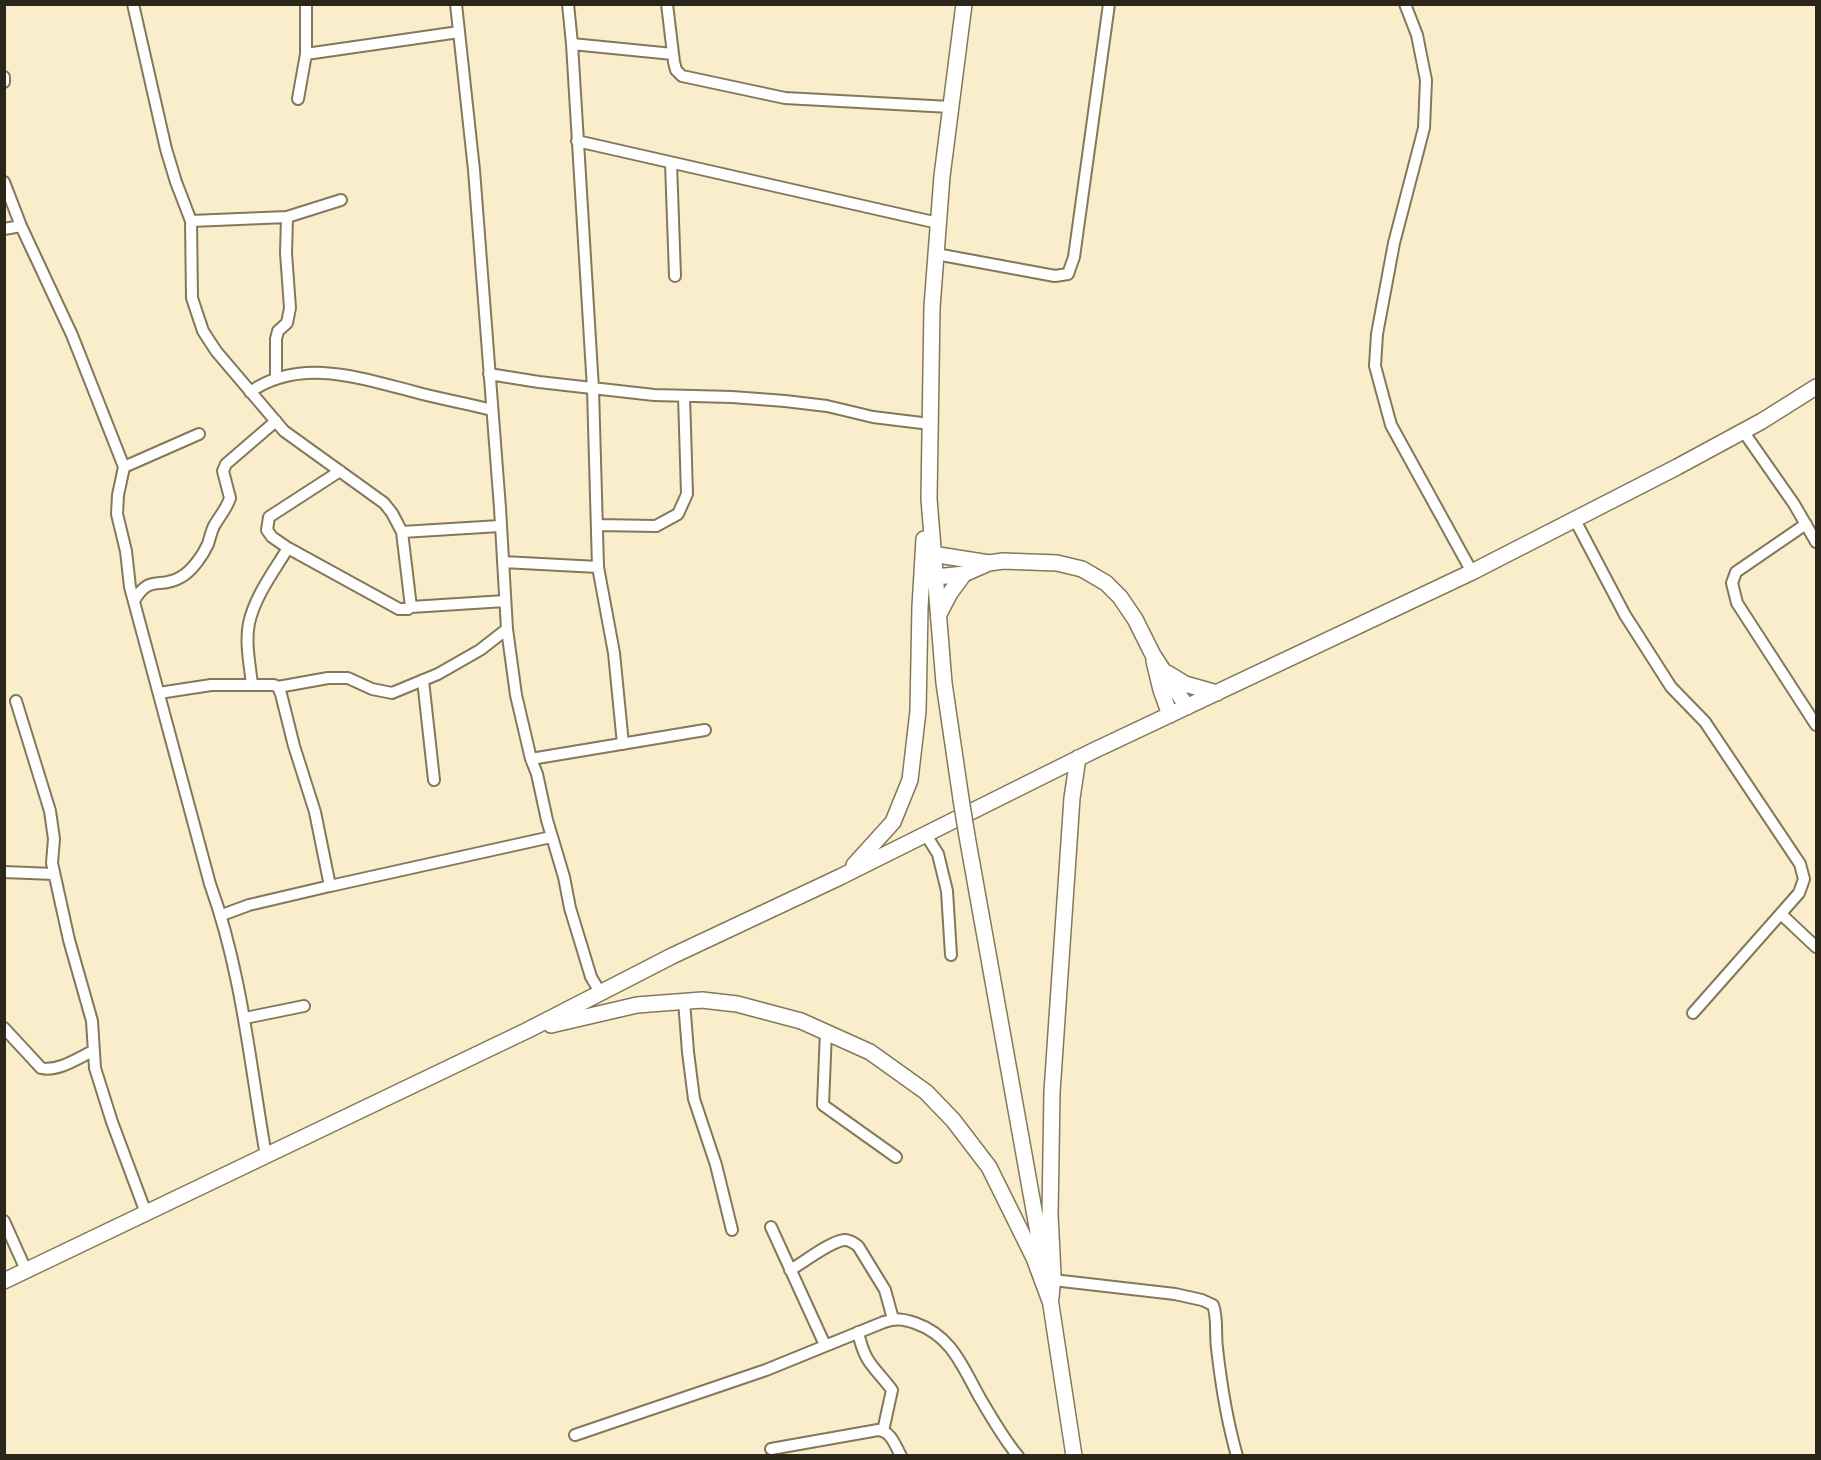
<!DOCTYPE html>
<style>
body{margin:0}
#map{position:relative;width:1821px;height:1460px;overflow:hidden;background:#faedcb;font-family:Lato,sans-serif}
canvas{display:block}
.frame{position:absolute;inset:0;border:6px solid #2a2619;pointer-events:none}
</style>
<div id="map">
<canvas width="1821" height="1460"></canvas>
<div class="frame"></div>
</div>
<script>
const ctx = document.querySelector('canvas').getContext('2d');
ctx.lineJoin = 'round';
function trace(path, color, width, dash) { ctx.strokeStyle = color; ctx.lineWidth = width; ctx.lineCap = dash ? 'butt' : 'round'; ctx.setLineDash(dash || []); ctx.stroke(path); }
const street = new Path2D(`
 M 133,4 L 166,149 L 176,182 L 191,221 L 192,298 L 203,331 L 216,351 L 284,431 L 384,503 L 392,513 L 402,532 L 411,607 L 408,609 L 399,609 L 288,548 L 272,537 L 267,530 L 269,517 L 340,471
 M 456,4 L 474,170 L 500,508 L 507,629 L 516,695 L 531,759 L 537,774 L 547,820 L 564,877 L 570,908 L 591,977 L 600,992
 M 568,4 L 572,44 L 593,389 L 598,567 L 614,653 L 623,744
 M 667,4 L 674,62 L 676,70 L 682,76 L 785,98 L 950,107
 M 1405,4 L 1417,35 L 1426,80 L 1424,128 L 1394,243 L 1377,334 L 1375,366 L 1391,425 L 1472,572
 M 572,44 L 673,54
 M 306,54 L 459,32
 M 4,77 L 4,82
 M 298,99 L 306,54 L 306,4
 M 577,141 L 938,223
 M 671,163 L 675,276
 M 4,182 L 21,226 L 72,335 L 124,467 L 118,495 L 117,514 L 126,551 L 130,587 L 210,884 C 242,972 250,1065 266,1156
 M 191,221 L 287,217 L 341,200
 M 4,229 L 21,226
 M 936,254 L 1055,276 L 1068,274 L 1074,257 L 1109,4
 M 489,374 L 539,382 L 654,395 L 732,397 L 785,401 L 827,406 L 873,417 L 930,424
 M 276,378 L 276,339 L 278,331 L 287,323 L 290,308 L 286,253 L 287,217
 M 250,392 C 301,357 360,378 415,392 C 440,399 466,403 492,410
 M 1743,431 L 1794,504 L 1816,542
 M 124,467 L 199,434
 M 1575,520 L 1625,615 L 1671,687 L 1705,722 L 1800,864 L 1804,879 L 1799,893 L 1693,1013
 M 1806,524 L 1736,572 L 1732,583 L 1737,603 L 1816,725
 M 597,525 L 656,526 L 678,514 L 687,494 L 684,396
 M 402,532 L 500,526
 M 503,562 L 598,567
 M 134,601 C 150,573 160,590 181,577 C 192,571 203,555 208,544 C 210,538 211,532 214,526 C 219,517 227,508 230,498 L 223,471 L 226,464 L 276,421
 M 411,607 L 505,601
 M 423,680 L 434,780
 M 252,685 C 250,665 245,643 249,623 C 255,596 274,571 288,548
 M 278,687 L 328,678 L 348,678 L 372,689 L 392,693 L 438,674 L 480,650 L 507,629
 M 159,693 L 211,685 L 274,685 L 278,687 L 281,694 L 294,746 L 315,812 L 330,886 L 249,905 L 222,915
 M 16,701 L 50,811 L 54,839 L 52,863 L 69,940 L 92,1021 L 95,1068 L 112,1122 L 146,1213
 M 531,759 L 705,730
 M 926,835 L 938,854 L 947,891 L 951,955
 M 4,872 L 54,874
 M 330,886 L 551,837
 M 1781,914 L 1816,947
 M 684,1001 L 688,1052 L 694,1099 L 716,1165 L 732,1230
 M 245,1018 L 304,1006
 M 4,1028 L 41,1068 C 58,1072 78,1058 93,1051
 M 826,1031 L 823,1105 L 896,1157
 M 4,1221 L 26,1270
 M 771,1227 L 825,1345
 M 790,1270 C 803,1263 832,1240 845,1240 C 850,1240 854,1243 858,1246 L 885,1290 L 893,1319
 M 1053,1280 L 1175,1294 L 1202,1300 L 1213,1305 C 1218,1319 1215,1334 1217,1348 C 1221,1384 1227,1421 1237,1456
 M 858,1332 C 865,1364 873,1365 892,1390 L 883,1431
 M 575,1435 L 766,1370 L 884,1322 C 896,1318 903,1319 915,1323 C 952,1336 962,1366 980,1398 C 992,1418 1003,1438 1018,1456
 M 771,1449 L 878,1430 C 891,1431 895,1445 901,1456`);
const secondary = new Path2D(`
 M 932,554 L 989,563
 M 936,577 L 964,574 L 989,563 L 1003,561 L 1057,563 L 1082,569 L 1106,583 L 1120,597 L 1135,619 L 1153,655 L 1187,707
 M 939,614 L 950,593 L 964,574
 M 1154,661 L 1161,690 L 1170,715
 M 1167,673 L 1185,684 L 1217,693
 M 961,799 L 944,683 L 929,499 L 932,307 L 942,176 L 964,4
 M 967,836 L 1044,1266
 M 854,865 L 893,822 L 910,780 L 918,711 L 920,607 L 924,539
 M 551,1025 L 637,1005 L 702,1000 L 737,1004 L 801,1021 L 870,1052 L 926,1092 L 953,1120 L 989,1167 L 1034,1258 L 1050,1301
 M 4,1281 L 528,1030 L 672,956 L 840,877 L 1093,751 L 1472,572 L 1677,467 L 1762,421 L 1816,387
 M 1049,1292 L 1074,1456
 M 1051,1298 L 1053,1274 L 1050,1215 L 1052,1092 L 1072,798 L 1078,758`);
const secondaryBridge = new Path2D(`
 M 961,799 L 967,836`);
trace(street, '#84785a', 14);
trace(secondary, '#84785a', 18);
trace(street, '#fff', 10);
trace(secondary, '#fff', 15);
trace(secondaryBridge, '#84785a', 18, []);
trace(secondaryBridge, '#fff', 15);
</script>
